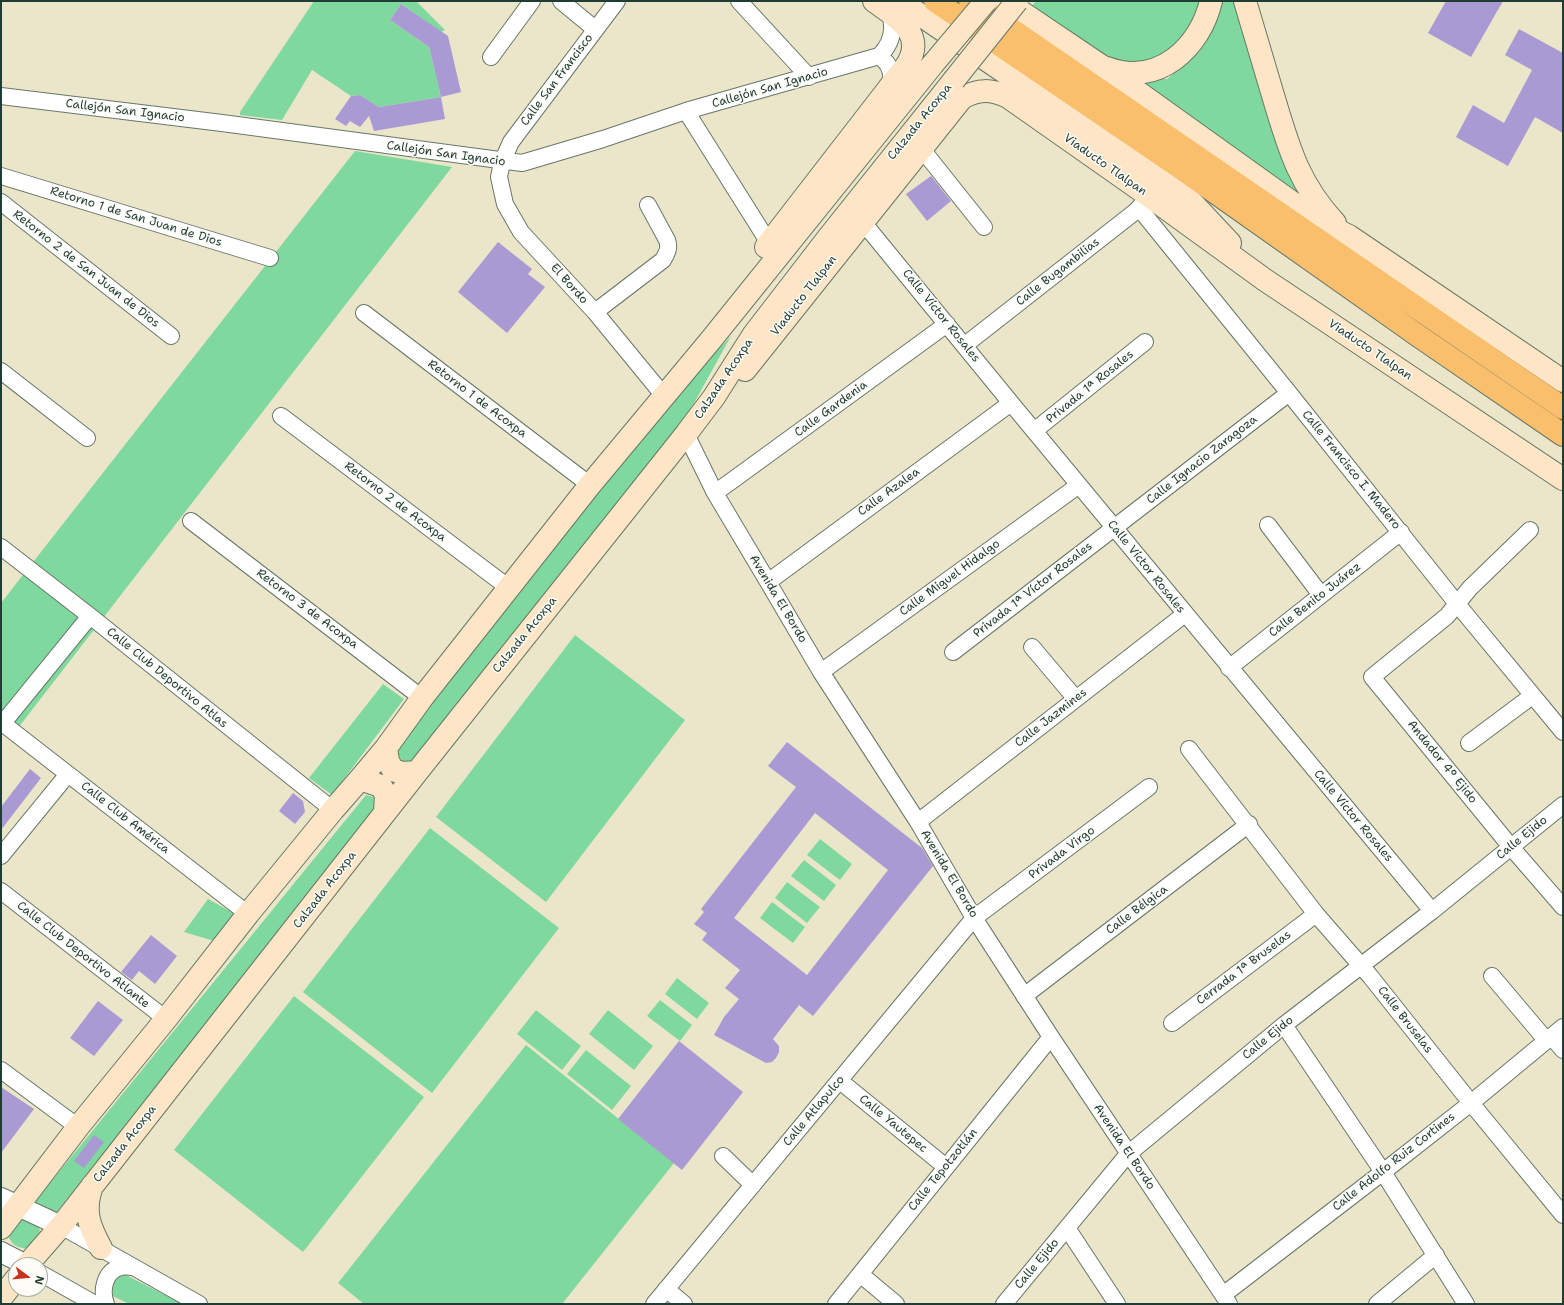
<!DOCTYPE html>
<meta charset="utf-8">
<style>
body{margin:0}
#map{position:relative;width:1564px;height:1305px;overflow:hidden;background:#ebe6ca;font-family:"Shantell Sans",sans-serif}
canvas{display:block}
.frame{position:absolute;inset:0;border:2px solid #1f3d34;pointer-events:none}
.north{position:absolute;left:8px;top:1257px;width:40px;height:40px;box-sizing:border-box;background:#fdfcf7;border:1px solid #a4b0a9;border-radius:50%;rotate:106deg;font-size:11px;font-weight:700;line-height:16px;text-align:center;color:#1f3d34}
.north::after{content:'';display:block;margin:auto;width:14px;height:18px;background:#c8321e;clip-path:polygon(50% 0,100% 100%,50% 72%,0 100%)}
</style>
<div id="map">
<canvas width="1564" height="1305"></canvas>
<div class="frame"></div>
<div class="north">N</div>
</div>
<script>
const ctx = document.querySelector('canvas').getContext('2d');
ctx.lineJoin = 'round';
function fillPath(path, color) { ctx.fillStyle = color; ctx.fill(path, 'evenodd'); }
function trace(path, color, width, dash) { ctx.strokeStyle = color; ctx.lineWidth = width; ctx.lineCap = dash ? 'butt' : 'round'; ctx.setLineDash(dash || []); ctx.stroke(path); }
function drawText(font, color, halo, rows, align = 'center') {
  ctx.font = font + ' "Shantell Sans",sans-serif'; ctx.lineWidth = 3; ctx.setLineDash([]); ctx.textBaseline = 'middle'; ctx.strokeStyle = halo; ctx.fillStyle = color; for (const [text, x, y, turn = 0] of rows) {
    ctx.save(); ctx.translate(x, y); ctx.rotate((+turn || 0) * Math.PI / 180); ctx.textAlign = isNaN(turn) ? turn : align; if (halo) ctx.strokeText(text, 0, 0); ctx.fillText(text, 0, 0); ctx.restore();
  }
}
const green = new Path2D(`
 M 314,1 L 416,1 L 445,30 L 441,32 L 401,4 L 390,20 L 429,47 L 441,97 L 379,107 L 360,95 L 351,96 L 312,70 L 282,120 L 240,115 L 240,112 Z
 M 1036,1 L 1200,1 L 1197,14 L 1181,42 L 1161,58 L 1137,64 L 1103,59 L 1031,7 Z
 M 1220,1 L 1235,1 L 1315,204 L 1128,77 L 1167,79 L 1200,51 L 1218,16 Z
 M 355,151 L 452,167 L 18,728 L 1,715 L 1,603 Z
 M 731,336 L 677,434 L 416,763 L 404,763 C 398,757 397,753 398,745 L 663,408 Z
 M 575,635 L 685,720 L 546,902 L 436,817 Z
 M 383,684 L 404,699 L 332,795 L 309,778 Z
 M 366,795 L 377,798 L 378,811 L 54,1215 L 32,1205 Z
 M 430,828 L 559,928 L 432,1093 L 303,992 Z
 M 820,839 L 852,864 L 840,880 L 807,855 Z
 M 804,860 L 836,885 L 824,901 L 791,876 Z
 M 787,882 L 820,907 L 807,923 L 775,898 Z
 M 208,899 L 239,916 L 214,941 L 184,932 Z
 M 772,902 L 805,927 L 793,943 L 760,918 Z
 M 677,978 L 709,1003 L 697,1019 L 665,994 Z
 M 294,996 L 424,1097 L 303,1252 L 174,1150 Z
 M 660,1000 L 692,1025 L 680,1041 L 647,1016 Z
 M 536,1010 L 581,1046 L 562,1070 L 517,1034 Z
 M 608,1010 L 653,1046 L 634,1070 L 589,1034 Z
 M 526,1045 L 674,1163 L 562,1304 L 364,1304 L 338,1283 Z
 M 586,1050 L 631,1086 L 612,1110 L 567,1074 Z
 M 23,1217 L 39,1226 C 42,1237 35,1241 29,1248 C 18,1249 11,1245 8,1235 Z
 M 126,1275 L 182,1304 L 129,1304 L 113,1296 L 112,1279 Z`);
const building = new Path2D(`
 M 1446,1 L 1503,1 L 1471,57 L 1428,33 Z
 M 401,4 L 448,36 L 461,92 L 441,97 L 429,47 L 390,20 Z
 M 1519,29 L 1563,53 L 1563,133 L 1535,117 L 1508,166 L 1456,137 L 1473,105 L 1504,123 L 1532,70 L 1505,55 Z
 M 360,95 L 379,107 L 441,97 L 445,119 L 374,131 L 369,116 L 360,127 L 350,121 L 346,126 L 335,119 L 351,96 Z
 M 931,176 L 951,201 L 927,221 L 906,194 Z
 M 498,242 L 532,269 L 528,274 L 545,287 L 507,333 L 458,292 Z
 M 787,742 L 922,848 L 933,866 L 813,1016 L 799,1005 L 773,1039 L 779,1046 L 779,1052 L 776,1058 L 772,1062 L 766,1063 L 714,1035 L 724,1017 L 739,999 L 725,988 L 740,970 L 702,940 L 707,933 L 694,924 L 704,912 L 701,909 L 796,787 L 768,766 ZM 815,813 L 888,870 L 807,975 L 734,918 Z
 M 30,769 L 41,778 L 1,830 L 1,807 Z
 M 293,793 L 303,801 L 305,812 L 295,824 L 279,811 Z
 M 151,935 L 177,956 L 155,984 L 139,971 L 132,980 L 121,972 Z
 M 98,1001 L 123,1020 L 94,1056 L 70,1038 Z
 M 679,1041 L 743,1092 L 682,1170 L 618,1119 Z
 M 1,1087 L 34,1109 L 1,1153 Z
 M 94,1135 L 104,1142 L 84,1168 L 74,1161 Z`);
const minor = new Path2D(`
 M 561,1 L 595,29
 M 617,1 L 511,142 L 502,162 L 499,177 L 505,204 L 521,232 L 595,312 L 664,396
 M 739,1 L 809,77
 M 879,56 C 891,64 894,75 889,88
 M 491,57 L 532,1
 M 1,96 L 222,123 L 522,163 L 603,139 L 686,111 L 879,56 C 892,44 895,30 890,13
 M 686,111 L 769,243
 M 921,148 L 984,227
 M 1,176 L 270,258
 M 1,202 L 171,336
 M 1139,208 L 1289,393 L 1458,605 L 1563,732
 M 862,221 L 1011,403 L 1432,911
 M 595,312 L 663,260 C 667,253 670,248 667,240 L 648,205
 M 364,313 L 590,485
 M 965,345 L 1136,211 L 1145,201
 M 1,371 L 87,438
 M 281,416 L 509,588
 M 1034,431 L 1145,342
 M 686,434 L 715,493 L 768,582 L 821,672 L 918,822 L 974,918 L 1051,1037 L 1229,1304
 M 715,493 L 947,324
 M 191,521 L 422,698
 M 1268,525 L 1321,595
 M 1530,530 L 1470,588 L 1447,616 L 1372,677 L 1511,847 L 1563,907
 M 1,547 L 90,616 L 333,810
 M 768,582 L 1011,403
 M 1032,647 L 1076,699
 M 953,652 L 1289,393
 M 1229,668 L 1401,532
 M 821,672 L 1079,485
 M 1,722 L 248,914
 M 3,723 L 90,616
 M 1469,743 L 1532,696
 M 1189,749 L 1316,914 L 1370,976 L 1471,1103 L 1563,1215
 M 918,822 L 1185,614
 M 1,856 L 68,774
 M 1,891 L 166,1019
 M 1492,976 L 1546,1040
 M 1024,996 L 1249,824
 M 1172,1023 L 1316,914
 M 1284,1025 L 1383,1172 L 1466,1304
 M 1551,1036 L 1563,1050
 M 1,1070 L 78,1127
 M 840,1081 L 946,1167
 M 723,1156 L 753,1185
 M 61,1226 L 199,1304
 M 1067,1228 L 1117,1304
 M 40,1273 L 95,1304
 M 860,1274 L 896,1304
 M 666,1289 L 684,1304
 M 1223,1295 L 1383,1172 L 1471,1103 L 1563,1027
 M 106,1304 C 101,1291 104,1271 121,1267 C 125,1266 129,1267 133,1267
 M 654,1304 L 974,918 L 1149,787
 M 836,1304 L 1051,1037
 M 1004,1304 L 1128,1154 L 1284,1025 L 1432,911 L 1563,805
 M 1377,1304 L 1436,1255`);
const tertiary = new Path2D(`
 M 1,1198 L 61,1226
 M 1,1252 L 26,1265`);
const secondary = new Path2D(`
 M 900,1 L 1185,195 L 1230,243
 M 1005,1 L 1100,65 L 1318,221 L 1349,236 L 1563,381
 M 1245,1 C 1254,31 1263,62 1272,92 C 1288,145 1297,182 1335,223
 M 1107,68 C 1158,87 1200,48 1211,1
 M 766,247 L 889,88 C 895,79 903,71 908,63 C 926,32 894,16 874,1
 M 745,370 L 962,98 C 978,89 991,89 1008,97 L 1149,196 L 1265,280 L 1563,479
 M 386,748 L 388,761 L 393,770 L 402,773 L 417,772
 M 360,779 L 381,786 L 386,795 L 385,812
 M 92,1186 C 83,1211 89,1226 101,1248
 M 1,1228 L 78,1127 L 166,1019 L 248,914 L 333,810 L 360,779 L 386,748 L 422,698 L 590,485 L 710,341 L 933,64
 M 27,1265 L 61,1226 L 417,772 L 686,434 L 714,397 L 754,334 L 828,238 L 954,80
 M 1,1298 L 16,1279`);
const motorway = new Path2D(`
 M 935,1 L 1182,169 L 1420,337 L 1563,435
 M 970,1 L 1563,408`);
const secondaryBridge = new Path2D(`
 M 933,64 L 986,1
 M 954,80 L 1017,1`);
const streetNames = [
 ["Calle San Francisco",557,80,-53],
 ["Callejón San Ignacio",770,88,-16],
 ["Callejón San Ignacio",125,111,7],
 ["Calzada Acoxpa",920,122,-51],
 ["Callejón San Ignacio",446,154,8],
 ["Viaducto Tlalpan",1105,165,35],
 ["Retorno 1 de San Juan de Dios",136,217,17],
 ["Retorno 2 de San Juan de Dios",86,269,38],
 ["Calle Bugambilias",1058,272,-38],
 ["El Bordo",569,284,48],
 ["Viaducto Tlalpan",804,296,-52],
 ["Calle Víctor Rosales",941,316,51],
 ["Viaducto Tlalpan",1370,350,34],
 ["Calzada Acoxpa",724,379,-56],
 ["Privada 1ª Rosales",1090,387,-39],
 ["Retorno 1 de Acoxpa",477,399,37],
 ["Calle Gardenia",831,409,-36],
 ["Calle Ignacio Zaragoza",1202,460,-38],
 ["Calle Francisco I. Madero",1351,470,51],
 ["Calle Azalea",889,492,-36],
 ["Retorno 2 de Acoxpa",395,502,37],
 ["Calle Víctor Rosales",1146,567,51],
 ["Calle Miguel Hidalgo",950,578,-36],
 ["Privada 1ª Víctor Rosales",1033,590,-38],
 ["Avenida El Bordo",778,599,59],
 ["Calle Benito Juárez",1315,600,-38],
 ["Retorno 3 de Acoxpa",307,609,37],
 ["Calzada Acoxpa",525,635,-51],
 ["Calle Club Deportivo Atlas",167,678,39],
 ["Calle Jazmines",1051,718,-38],
 ["Andador 4º Ejido",1442,762,51],
 ["Calle Víctor Rosales",1353,816,50],
 ["Calle Club América",125,818,38],
 ["Calle Ejido",1522,838,-39],
 ["Privada Virgo",1062,853,-37],
 ["Avenida El Bordo",949,874,59],
 ["Calzada Acoxpa",325,890,-52],
 ["Calle Bélgica",1137,910,-37],
 ["Calle Club Deportivo Atlante",83,955,38],
 ["Cerrada 1ª Bruselas",1244,968,-37],
 ["Calle Bruselas",1405,1020,52],
 ["Calle Ejido",1268,1038,-39],
 ["Calle Atlapulco",814,1111,-50],
 ["Calle Yautepec",893,1124,39],
 ["Calzada Acoxpa",125,1144,-52],
 ["Avenida El Bordo",1124,1147,56],
 ["Calle Adolfo Ruiz Cortines",1394,1162,-38],
 ["Calle Tepotzotlán",943,1170,-51],
 ["Calle Ejido",1037,1264,-50]
];
fillPath(green, '#7fd99e');
fillPath(building, '#aa9ad4');
trace(minor, '#667868', 18);
trace(tertiary, '#667868', 22);
trace(secondary, '#667868', 24);
trace(motorway, '#667868', 24);
trace(minor, '#fff', 16);
trace(tertiary, '#fff', 20);
trace(secondary, '#fde5c5', 22);
trace(motorway, '#f9bf6d', 22);
trace(secondaryBridge, '#667868', 24, []);
trace(secondaryBridge, '#fde5c5', 22);
drawText('12px', '#1f3d34', '#fdfcf7', streetNames);
</script>
